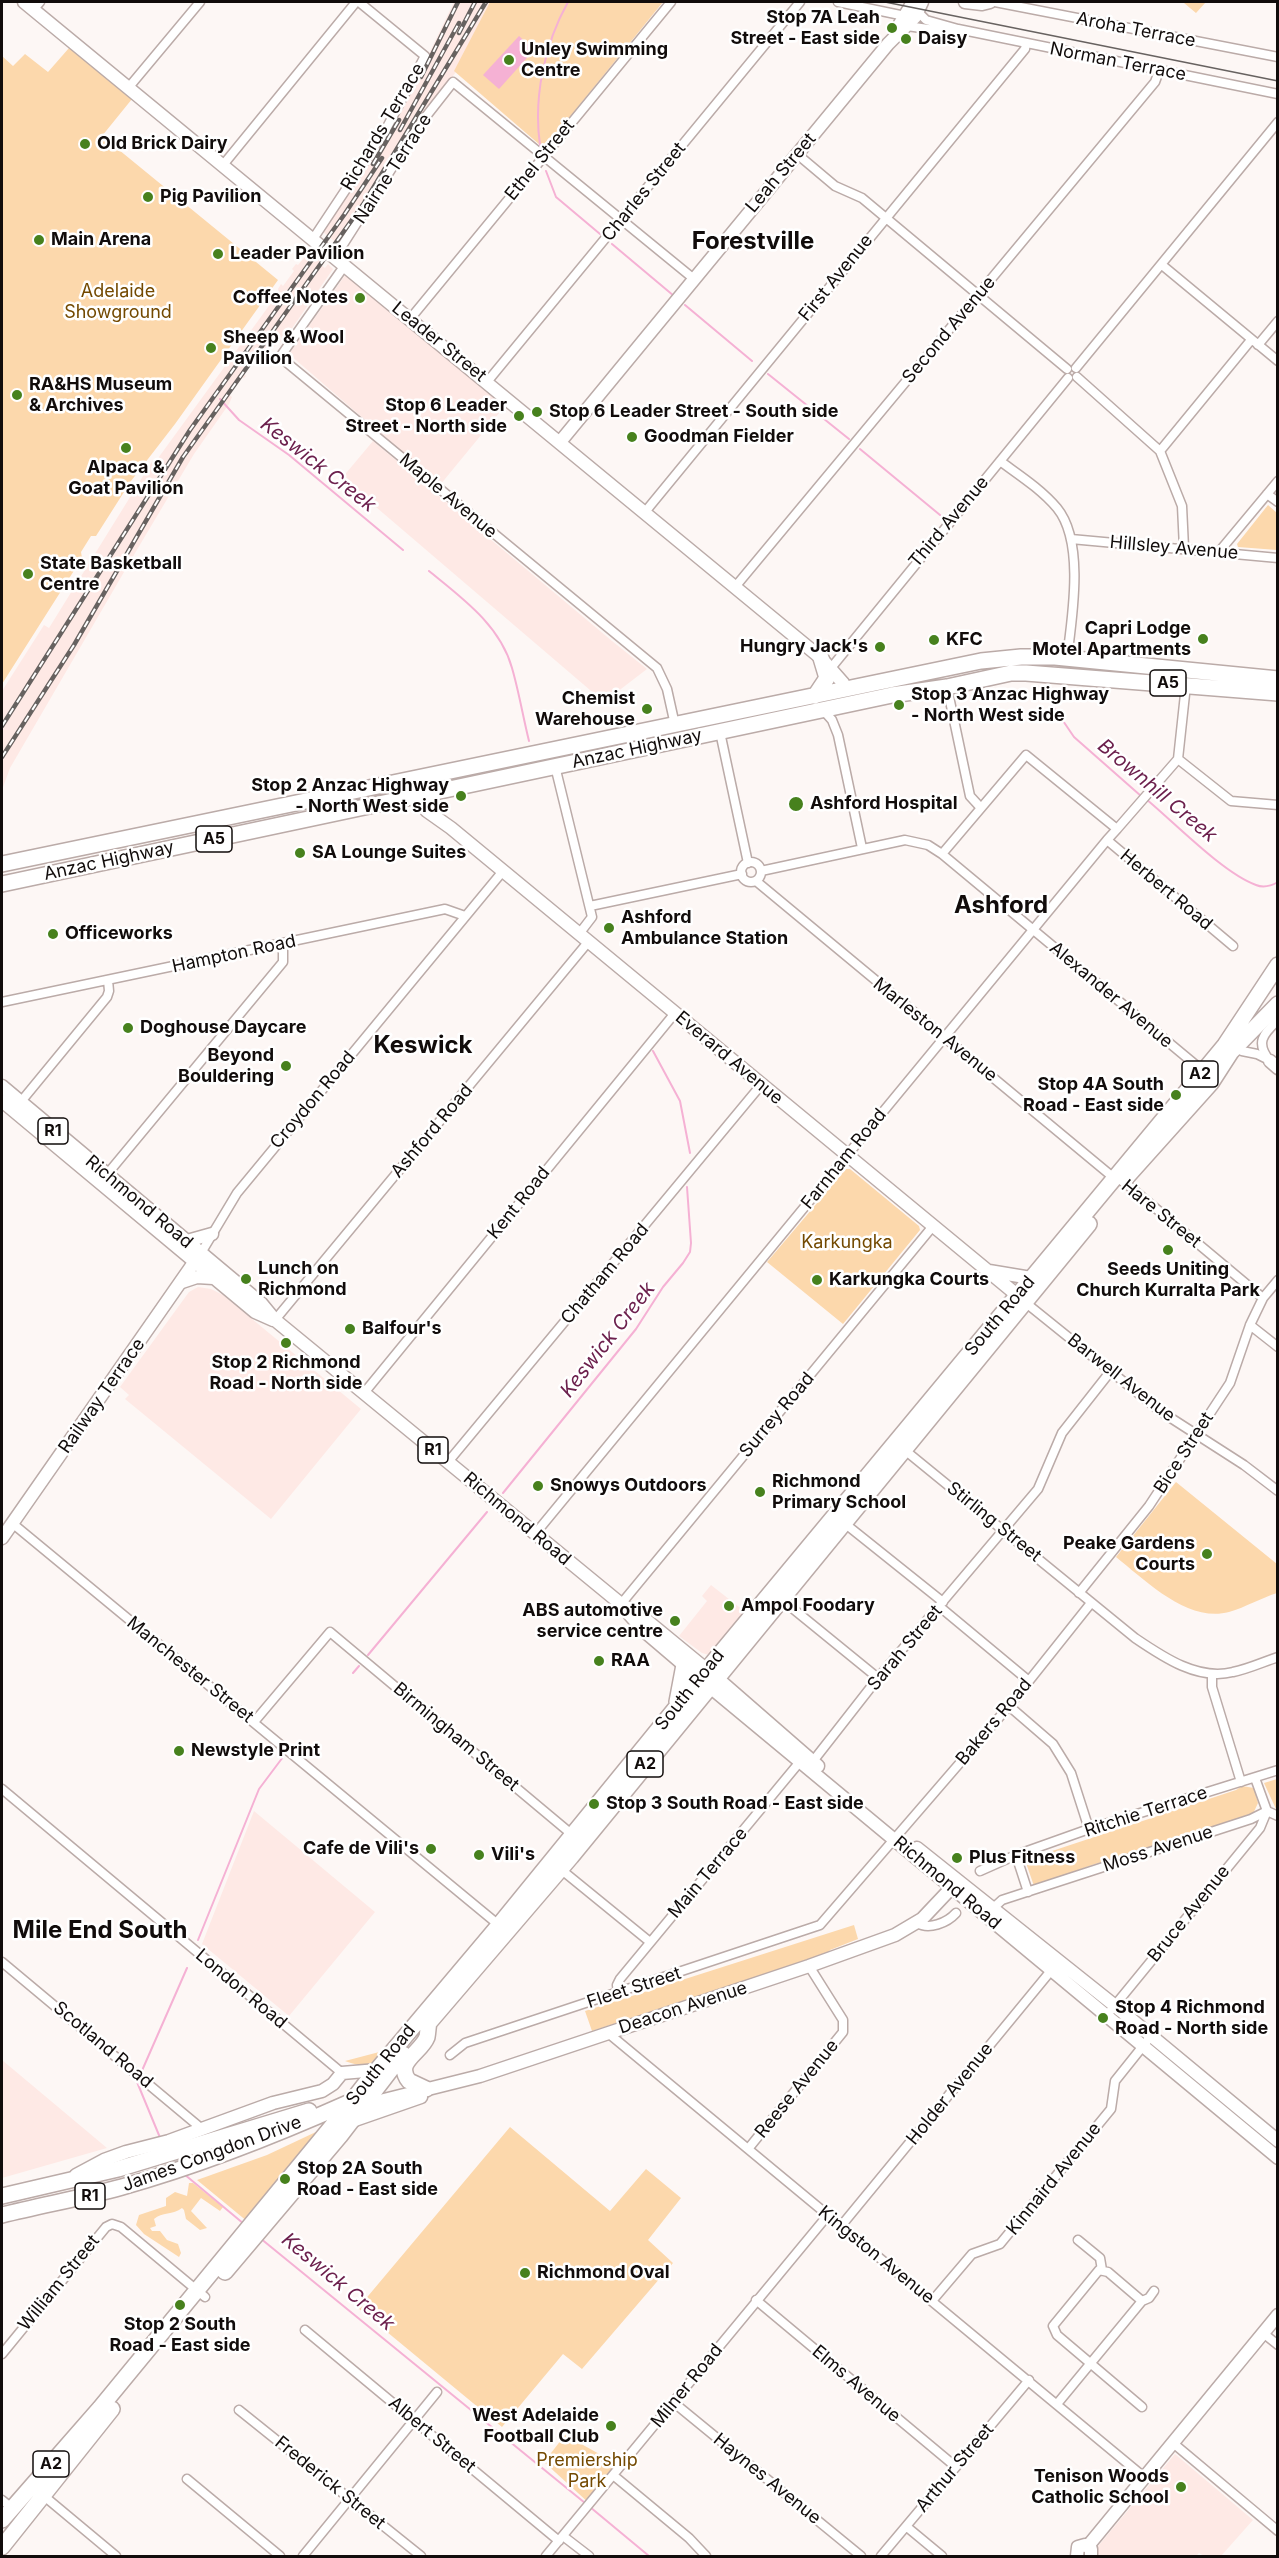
<!DOCTYPE html>
<style>
body{margin:0}
#map{position:relative;width:1279px;height:2558px;overflow:hidden;background:#fdf7f5;font-family:Inter,sans-serif}
canvas{display:block}
.frame{position:absolute;inset:0;border:3px solid #110c0b;pointer-events:none}
</style>
<div id="map">
<canvas width="1279" height="2558"></canvas>
<div class="frame"></div>
</div>
<script>
const ctx = document.querySelector('canvas').getContext('2d');
ctx.lineJoin = 'round';
function fillPath(path, color) { ctx.fillStyle = color; ctx.fill(path, 'evenodd'); }
function trace(path, color, width, dash) { ctx.strokeStyle = color; ctx.lineWidth = width; ctx.lineCap = dash ? 'butt' : 'round'; ctx.setLineDash(dash || []); ctx.stroke(path); }
function drawText(font, color, halo, rows, align = 'center') {
  ctx.font = font + ' Inter,sans-serif'; ctx.lineWidth = 5; ctx.setLineDash([]); ctx.textBaseline = 'middle'; ctx.strokeStyle = halo; ctx.fillStyle = color; for (const [text, x, y, turn = 0] of rows) {
    ctx.save(); ctx.translate(x, y); ctx.rotate((+turn || 0) * Math.PI / 180); ctx.textAlign = isNaN(turn) ? turn : align; if (halo) ctx.strokeText(text, 0, 0); ctx.fillText(text, 0, 0); ctx.restore();
  }
}
const built = new Path2D(`
 M 454,2 L 490,2 L 456,72 L 418,121 L 363,210 L 338,244 L 323,232 L 326,229 L 324,227 L 409,95 Z
 M 311,250 L 325,262 L 322,266 L 325,268 L 328,264 L 333,269 L 286,337 L 264,355 L 259,353 L 244,374 L 246,376 L 244,378 L 241,377 L 228,394 L 232,397 L 229,404 L 194,454 L 138,548 L 10,768 L 2,790 L 2,691 L 44,625 L 49,628 L 153,460 L 156,461 L 279,292 L 278,289 L 281,284 L 283,286 L 294,271 L 292,269 L 296,264 L 298,265 Z
 M 346,274 L 505,406 L 440,485 L 289,354 Z
 M 373,441 L 612,641 L 647,669 L 604,702 L 342,478 Z
 M 198,1287 L 211,1289 L 223,1295 L 361,1409 L 271,1519 L 125,1399 L 129,1395 L 120,1387 L 189,1292 Z
 M 711,1585 L 748,1614 L 716,1651 L 709,1655 L 702,1653 L 679,1636 L 707,1601 L 702,1596 Z
 M 254,1811 L 375,1912 L 289,2016 L 202,1944 Z
 M 2,2060 L 107,2148 L 2,2178 Z
 M 1175,2454 L 1253,2520 L 1221,2556 L 1204,2556 L 1199,2553 L 1196,2556 L 1101,2556 L 1094,2551 Z`);
const green = new Path2D(`
 M 490,2 L 663,2 L 547,145 L 540,145 L 454,71 Z
 M 1185,2 L 1206,2 L 1196,13 L 1184,3 Z
 M 69,48 L 132,99 L 102,136 L 278,280 L 175,424 L 131,481 L 96,536 L 91,536 L 81,552 L 82,558 L 2,684 L 2,56 L 13,66 L 25,54 L 48,72 Z
 M 1268,505 L 1277,513 L 1277,550 L 1238,547 L 1237,544 Z
 M 846,1169 L 850,1169 L 919,1226 L 920,1230 L 843,1324 L 767,1262 Z
 M 1176,1482 L 1277,1564 L 1277,1593 C 1261,1598 1246,1607 1229,1612 C 1188,1623 1146,1581 1116,1557 Z
 M 1277,1779 L 1278,1808 L 1276,1809 L 1264,1783 Z
 M 1242,1786 L 1254,1788 L 1258,1803 L 1252,1816 L 1092,1865 L 1034,1886 L 1025,1860 L 1236,1790 Z
 M 854,1925 L 858,1939 L 830,1950 L 827,1954 L 592,2031 L 585,2011 Z
 M 383,2051 C 371,2067 364,2068 345,2061 Z
 M 510,2127 L 610,2211 L 646,2169 L 681,2198 L 648,2240 L 673,2263 L 582,2369 L 563,2354 L 502,2427 L 358,2308 Z
 M 318,2131 L 261,2199 L 262,2205 L 248,2222 L 197,2180 L 267,2155 Z
 M 189,2183 L 193,2183 L 223,2207 L 220,2211 L 201,2198 L 191,2211 L 207,2228 L 200,2230 L 186,2219 L 184,2210 L 182,2208 C 173,2215 162,2212 154,2219 L 156,2226 L 150,2228 L 152,2231 L 160,2231 L 167,2240 L 178,2244 L 181,2253 L 179,2257 L 144,2234 L 136,2225 L 139,2215 L 166,2206 L 166,2198 L 175,2192 L 187,2196 Z
 M 565,2435 L 621,2466 L 590,2504 L 544,2462 Z`);
const water = new Path2D(`
 M 519,36 L 534,50 L 499,89 L 483,75 Z`);
const stream = new Path2D(`
 M 540,145 C 533,97 545,43 568,2
 M 546,171 L 556,197 L 600,234
 M 612,244 L 674,296
 M 685,305 L 752,361
 M 768,374 L 849,439
 M 220,399 L 239,420 L 289,455 L 403,550
 M 860,449 L 940,515
 M 429,571 C 462,598 500,625 512,668 C 519,692 523,717 529,741
 M 1040,687 L 1074,737 L 1141,796
 M 1146,799 C 1175,823 1223,873 1256,885 C 1263,888 1271,886 1278,882
 M 653,1051 L 680,1101 L 690,1153
 M 503,1493 L 636,1329 L 663,1287 L 683,1263 L 690,1252 L 691,1243 L 687,1187
 M 368,1655 L 487,1512
 M 353,1673 L 359,1666
 M 198,1940 L 259,1789 L 283,1757
 M 161,2140 L 137,2082 L 187,1968
 M 184,2174 L 244,2224
 M 260,2238 L 585,2503
 M 590,2507 L 649,2556`);
const street = new Path2D(`
 M 838,2 L 905,16
 M 995,2 L 1278,57
 M 34,9 L 40,2
 M 918,12 L 926,20 L 958,29 L 1278,94
 M 907,26 L 935,30 L 955,29
 M 129,87 L 200,2
 M 797,154 L 835,186 L 862,198 L 1067,369
 M 223,165 L 356,2
 M 313,239 L 386,129 L 425,56 L 359,2
 M 335,257 L 420,124 L 453,82 L 694,279
 M 345,265 L 280,357 L 657,668 L 667,689 L 675,725
 M 1162,265 L 1278,361
 M 410,319 L 671,2
 M 1258,345 L 1278,321
 M 1076,368 L 1278,122
 M 1077,377 L 1160,451 L 1182,506 L 1184,548
 M 487,382 L 800,2
 M 1160,451 L 1251,340
 M 1000,461 C 1019,475 1041,489 1057,508 C 1085,542 1072,618 1067,658
 M 1267,494 L 1278,502
 M 645,512 L 1025,49 L 1026,43
 M 1071,539 L 1278,558
 M 1218,553 L 1278,481
 M 735,587 L 1155,82 L 1159,71
 M 831,668 L 1068,378
 M 947,687 L 970,796 L 981,808
 M 824,711 L 832,720 L 838,735 L 862,848
 M 720,732 L 748,863
 M 1178,759 L 1231,801 L 1278,805
 M 555,766 L 592,917 L 579,934
 M 1117,829 L 1178,759 L 1186,685
 M 942,854 L 1026,755 L 1117,829 L 1107,840 L 1233,946
 M741 872a10 10 0 1 1 20 0a10 10 0 1 1-20 0Z
 M 761,871 L 905,840 L 928,845 L 942,854 L 1203,1071
 M 756,881 L 1114,1178 L 1123,1181 L 1263,1298
 M 590,906 L 742,874
 M 2,1002 L 445,909 L 465,916
 M 1242,1051 L 1257,1054 L 1267,1059
 M 1270,1061 C 1255,1043 1263,1034 1278,1020
 M 19,1104 L 107,997 L 109,991 L 108,980
 M 104,1178 L 283,962 L 283,943
 M 201,1253 L 237,1193 L 503,871
 M 1026,1303 L 1160,1411 L 1244,1465 L 1278,1491
 M 275,1320 L 589,941
 M 1250,1325 L 1278,1347
 M 364,1393 L 675,1013
 M 901,1447 L 1135,1638 C 1163,1657 1198,1681 1233,1672 C 1248,1669 1263,1662 1278,1657
 M 448,1462 L 761,1085
 M 843,1522 L 943,1602
 M 12,1523 L 500,1926
 M 535,1534 L 1107,840
 M 1079,1593 L 1149,1506 L 1230,1383 L 1250,1325 L 1263,1298 L 1278,1280
 M 781,1599 L 878,1678
 M 621,1604 L 933,1226
 M 940,1607 L 1029,1681
 M 1212,1674 L 1212,1687 L 1241,1782
 M 1009,1706 L 1053,1744 L 1071,1773 L 1089,1829
 M 254,1722 L 330,1632 L 575,1837
 M 810,1765 L 878,1678 L 1038,1489 L 1062,1433 L 1110,1372
 M 1255,1778 L 1267,1811 L 1278,1816
 M 2,1789 L 342,2073
 M 558,1867 L 650,1942
 M 980,1871 L 1016,1855
 M 1028,1892 L 1016,1855 L 1089,1829 L 1278,1770
 M 990,1911 L 1002,1900 L 1251,1819 L 1267,1811
 M 917,1923 C 929,1930 947,1923 956,1913
 M 2,1962 L 202,2129
 M 618,1993 L 617,1985 L 620,1979 L 803,1758
 M 1107,2015 L 1260,1828 L 1267,1811
 M 608,2033 L 1144,2477
 M 450,2055 L 465,2043 L 820,1925 L 1009,1706 L 1091,1603
 M 748,2149 L 843,2032 L 843,2020 L 809,1966
 M 841,2226 L 1054,1967
 M 1078,2240 L 1100,2258 L 1102,2270
 M 756,2300 L 956,2467
 M 932,2301 L 972,2254 L 1000,2244 L 1111,2109 L 1115,2081 L 1151,2036
 M 305,2330 L 559,2541
 M 1263,2333 L 1278,2345
 M 2,2354 L 106,2227 L 112,2224 L 121,2227 L 205,2297
 M 673,2402 L 861,2556
 M 1057,2404 L 1142,2301 L 1149,2298 L 1154,2291
 M 1142,2407 L 1057,2335 L 1053,2326 L 1099,2270 L 1108,2272 L 1142,2301
 M 239,2410 L 421,2556
 M 1173,2443 L 1278,2531
 M 613,2475 L 689,2538 L 706,2556
 M 187,2479 L 280,2556
 M 44,2496 L 116,2556
 M 2,2500 L 12,2508
 M 907,2527 L 942,2556
 M 563,2536 L 589,2556
 M 303,2556 L 437,2392
 M 546,2556 L 828,2215
 M 881,2556 L 1029,2380`);
const secondary = new Path2D(`
 M 24,2 L 821,658 L 843,683 L 845,690
 M 965,2 L 982,4 L 990,2
 M 898,27 L 913,2
 M 560,442 L 888,44 L 915,17 L 922,2
 M 415,796 L 427,811 L 451,828 L 1017,1295
 M 1270,1061 L 1278,1068
 M 989,1271 L 1031,1278
 M 2,1538 L 200,1254
 M 717,1678 L 818,1766
 M 710,1687 L 1278,2158
 M 917,1848 L 1114,2005 L 1278,2141
 M 362,2109 L 376,2102 L 480,2076 L 809,1966 L 895,1935 L 922,1919 L 956,1883
 M 352,2121 L 421,2097
 M 76,2175 L 104,2160 L 126,2152 L 169,2141 L 273,2103 L 322,2091 L 333,2084 L 342,2073 L 377,2070
 M 1088,2546 L 1278,2315
 M 1077,2556 L 1078,2547 L 1085,2545 L 1091,2549 L 1091,2556`);
const primary = new Path2D(`
 M 2,1086 L 261,1303 L 275,1320 L 621,1604 L 640,1615 L 713,1675
 M 2,1101 L 255,1312 L 273,1320
 M 187,1241 L 212,1234
 M 182,1282 L 197,1277 L 213,1278
 M 629,1614 L 644,1631 L 705,1683`);
const highway = new Path2D(`
 M 815,696 L 827,678 L 821,658
 M 2,864 L 981,661 L 1021,657 L 1055,657 L 1278,679
 M 2,884 L 892,695 L 947,687 L 1011,673 L 1026,673 L 1278,693
 M 1125,1179 L 1211,1083 L 1231,1052 L 1278,1004
 M 677,1702 L 684,1665
 M 428,2024 L 571,1857 L 1089,1224
 M 426,2089 L 409,2081 C 394,2062 421,2053 427,2037 C 428,2032 428,2026 429,2022
 M 2,2196 L 118,2169 L 309,2111
 M 2,2215 C 42,2205 82,2198 122,2187 C 201,2165 276,2135 350,2102
 M 225,2272 L 340,2136 L 403,2054
 M 2,2520 L 100,2408 L 337,2120 L 365,2084 L 499,1925 L 714,1661 L 1225,1045 L 1278,965
 M 2,2547 L 112,2409`);
const tram = new Path2D(`
 M 885,2 L 1278,81`);
const rail = new Path2D(`
 M 459,33 L 475,2
 M 421,77 L 458,2
 M 400,130 L 459,23
 M 373,164 L 399,120
 M 2,726 L 190,430 L 344,215 L 382,158
 M 2,757 L 74,645 L 183,457 L 364,203 L 486,2`);
const markers = [
 [892,28,6,"#47811d"],
 [906,39,6,"#47811d"],
 [509,60,6,"#47811d"],
 [85,144,6,"#47811d"],
 [148,197,6,"#47811d"],
 [39,240,6,"#47811d"],
 [218,254,6,"#47811d"],
 [360,298,6,"#47811d"],
 [211,348,6,"#47811d"],
 [17,395,6,"#47811d"],
 [537,412,6,"#47811d"],
 [519,416,6,"#47811d"],
 [632,437,6,"#47811d"],
 [126,448,6,"#47811d"],
 [28,574,6,"#47811d"],
 [1203,639,6,"#47811d"],
 [934,640,6,"#47811d"],
 [880,647,6,"#47811d"],
 [899,705,6,"#47811d"],
 [647,709,6,"#47811d"],
 [461,796,6,"#47811d"],
 [796,804,8,"#47811d"],
 [300,853,6,"#47811d"],
 [609,928,6,"#47811d"],
 [53,934,6,"#47811d"],
 [128,1028,6,"#47811d"],
 [286,1066,6,"#47811d"],
 [1176,1095,6,"#47811d"],
 [1168,1250,6,"#47811d"],
 [246,1279,6,"#47811d"],
 [817,1280,6,"#47811d"],
 [350,1329,6,"#47811d"],
 [286,1343,6,"#47811d"],
 [538,1486,6,"#47811d"],
 [760,1492,6,"#47811d"],
 [1207,1554,6,"#47811d"],
 [729,1606,6,"#47811d"],
 [675,1621,6,"#47811d"],
 [599,1661,6,"#47811d"],
 [179,1751,6,"#47811d"],
 [594,1804,6,"#47811d"],
 [431,1849,6,"#47811d"],
 [479,1855,6,"#47811d"],
 [957,1858,6,"#47811d"],
 [1103,2018,6,"#47811d"],
 [285,2179,6,"#47811d"],
 [525,2273,6,"#47811d"],
 [180,2305,6,"#47811d"],
 [611,2426,6,"#47811d"],
 [1181,2487,6,"#47811d"]
];
const shields = [
 [1168,683,36],
 [214,839,36],
 [1200,1074,36],
 [53,1131,30],
 [433,1450,30],
 [645,1764,36],
 [90,2196,30],
 [51,2464,36]
];
const shieldNames = [
 ["A5",1168,683],
 ["A5",214,839],
 ["A2",1200,1074],
 ["R1",53,1131],
 ["R1",433,1450],
 ["A2",645,1764],
 ["R1",90,2196],
 ["A2",51,2464]
];
const poiNames = [
 ["Stop 7A Leah",880,18,"right"],
 ["Street - East side",880,39,"right"],
 ["Daisy",918,39],
 ["Unley Swimming",521,50],
 ["Centre",521,71],
 ["Old Brick Dairy",97,144],
 ["Pig Pavilion",160,197],
 ["Main Arena",51,240],
 ["Leader Pavilion",230,254],
 ["Coffee Notes",348,298,"right"],
 ["Sheep & Wool",223,338],
 ["Pavilion",223,359],
 ["RA&HS Museum",29,385],
 ["& Archives",29,406],
 ["Stop 6 Leader",507,406,"right"],
 ["Street - North side",507,427,"right"],
 ["Stop 6 Leader Street - South side",549,412],
 ["Goodman Fielder",644,437],
 ["Alpaca &",126,468,"center"],
 ["Goat Pavilion",126,489,"center"],
 ["State Basketball",40,564],
 ["Centre",40,585],
 ["Capri Lodge",1191,629,"right"],
 ["Motel Apartments",1191,650,"right"],
 ["KFC",946,640],
 ["Hungry Jack's",868,647,"right"],
 ["Stop 3 Anzac Highway",911,695],
 ["- North West side",911,716],
 ["Chemist",635,699,"right"],
 ["Warehouse",635,720,"right"],
 ["Stop 2 Anzac Highway",449,786,"right"],
 ["- North West side",449,807,"right"],
 ["Ashford Hospital",810,804],
 ["SA Lounge Suites",312,853],
 ["Ashford",621,918],
 ["Ambulance Station",621,939],
 ["Officeworks",65,934],
 ["Doghouse Daycare",140,1028],
 ["Beyond",274,1056,"right"],
 ["Bouldering",274,1077,"right"],
 ["Stop 4A South",1164,1085,"right"],
 ["Road - East side",1164,1106,"right"],
 ["Lunch on",258,1269],
 ["Richmond",258,1290],
 ["Seeds Uniting",1168,1270,"center"],
 ["Church Kurralta Park",1168,1291,"center"],
 ["Karkungka Courts",829,1280],
 ["Balfour's",362,1329],
 ["Stop 2 Richmond",286,1363,"center"],
 ["Road - North side",286,1384,"center"],
 ["Richmond",772,1482],
 ["Primary School",772,1503],
 ["Snowys Outdoors",550,1486],
 ["Peake Gardens",1195,1544,"right"],
 ["Courts",1195,1565,"right"],
 ["Ampol Foodary",741,1606],
 ["ABS automotive",663,1611,"right"],
 ["service centre",663,1632,"right"],
 ["RAA",611,1661],
 ["Newstyle Print",191,1751],
 ["Stop 3 South Road - East side",606,1804],
 ["Cafe de Vili's",419,1849,"right"],
 ["Vili's",491,1855],
 ["Plus Fitness",969,1858],
 ["Stop 4 Richmond",1115,2008],
 ["Road - North side",1115,2029],
 ["Stop 2A South",297,2169],
 ["Road - East side",297,2190],
 ["Richmond Oval",537,2273],
 ["Stop 2 South",180,2325,"center"],
 ["Road - East side",180,2346,"center"],
 ["West Adelaide",599,2416,"right"],
 ["Football Club",599,2437,"right"],
 ["Tenison Woods",1169,2477,"right"],
 ["Catholic School",1169,2498,"right"]
];
const streetNames = [
 ["Aroha Terrace",1136,30,11],
 ["Norman Terrace",1118,62,11],
 ["Richards Terrace",383,127,-59],
 ["Ethel Street",540,160,-51],
 ["Nairne Terrace",393,169,-57],
 ["Leah Street",781,173,-50],
 ["Charles Street",644,192,-51],
 ["First Avenue",836,278,-51],
 ["Second Avenue",949,330,-50],
 ["Leader Street",439,342,39],
 ["Maple Avenue",448,496,40],
 ["Third Avenue",949,522,-50],
 ["Hillsley Avenue",1174,548,5],
 ["Anzac Highway",637,749,-12],
 ["Anzac Highway",109,861,-12],
 ["Herbert Road",1166,890,40],
 ["Hampton Road",234,954,-12],
 ["Alexander Avenue",1111,995,40],
 ["Marleston Avenue",935,1030,39],
 ["Everard Avenue",729,1058,40],
 ["Croydon Road",313,1100,-50],
 ["Ashford Road",432,1131,-50],
 ["Farnham Road",844,1159,-51],
 ["Richmond Road",139,1202,40],
 ["Kent Road",519,1203,-51],
 ["Hare Street",1161,1214,39],
 ["Chatham Road",605,1274,-50],
 ["South Road",1000,1316,-50],
 ["Barwell Avenue",1121,1378,38],
 ["Railway Terrace",102,1396,-55],
 ["Surrey Road",777,1415,-50],
 ["Bice Street",1184,1453,-57],
 ["Richmond Road",517,1519,40],
 ["Stirling Street",994,1522,39],
 ["Sarah Street",905,1648,-50],
 ["Manchester Street",190,1670,39],
 ["South Road",690,1690,-51],
 ["Bakers Road",994,1722,-50],
 ["Birmingham Street",456,1737,40],
 ["Ritchie Terrace",1146,1812,-18],
 ["Moss Avenue",1158,1849,-18],
 ["Main Terrace",708,1873,-50],
 ["Richmond Road",947,1883,40],
 ["Bruce Avenue",1189,1914,-51],
 ["Fleet Street",634,1988,-18],
 ["London Road",241,1989,40],
 ["Deacon Avenue",683,2008,-18],
 ["Scotland Road",103,2045,40],
 ["South Road",381,2065,-51],
 ["Reese Avenue",797,2089,-51],
 ["Holder Avenue",950,2094,-51],
 ["James Congdon Drive",212,2154,-20],
 ["Kinnaird Avenue",1054,2179,-51],
 ["Kingston Avenue",876,2255,39],
 ["William Street",59,2283,-51],
 ["Elms Avenue",856,2384,40],
 ["Milner Road",687,2386,-51],
 ["Albert Street",432,2435,40],
 ["Arthur Street",955,2468,-50],
 ["Haynes Avenue",767,2479,39],
 ["Frederick Street",330,2483,39]
];
const parkNames = [
 ["Adelaide",118,292],
 ["Showground",118,313],
 ["Karkungka",847,1243],
 ["Premiership",587,2461],
 ["Park",587,2482]
];
const waterNames = [
 ["Keswick Creek",318,465,38],
 ["Brownhill Creek",1157,791,40],
 ["Keswick Creek",608,1340,-52],
 ["Keswick Creek",338,2282,40]
];
const districtNames = [
 ["Forestville",753,242],
 ["Ashford",1001,906],
 ["Keswick",423,1046],
 ["Mile End South",100,1931]
];
fillPath(built, '#fee9e5');
fillPath(green, '#fcd8ac');
fillPath(water, '#f5b1d4');
trace(stream, '#f5b1d4', 2);
trace(street, '#bbaba8', 11);
trace(secondary, '#bbaba8', 15);
trace(primary, '#bbaba8', 15);
trace(highway, '#bbaba8', 18);
trace(street, '#fff', 8);
trace(secondary, '#fff', 12);
trace(primary, '#fff', 12);
trace(highway, '#fff', 15);
trace(tram, '#676260', 1.5);
trace(rail, '#676260', 4.5);
trace(rail, '#fff', 2, [7]);
for (const [x, y, r, color] of markers) { const dot = new Path2D(); dot.arc(x, y, r, 0, 2 * Math.PI); ctx.fillStyle = color; ctx.fill(dot); trace(dot, '#fff', 2); }
for (const [x, y, w] of shields) { const box = new Path2D(); box.roundRect(x - w / 2, y - 13, w, 26, 4.5); ctx.fillStyle = '#fff'; ctx.fill(box); trace(box, '#110c0b', 1.5); }
drawText('bold 16px', '#110c0b', null, shieldNames);
drawText('bold 18px', '#110c0b', '#fff', poiNames, 'left');
drawText('18px', '#110c0b', '#fff', streetNames);
drawText('18px', '#734900', '#fff', parkNames);
drawText('italic 20px', '#6c204d', '#fff', waterNames);
drawText('bold 24px', '#110c0b', '#fff', districtNames);
</script>
